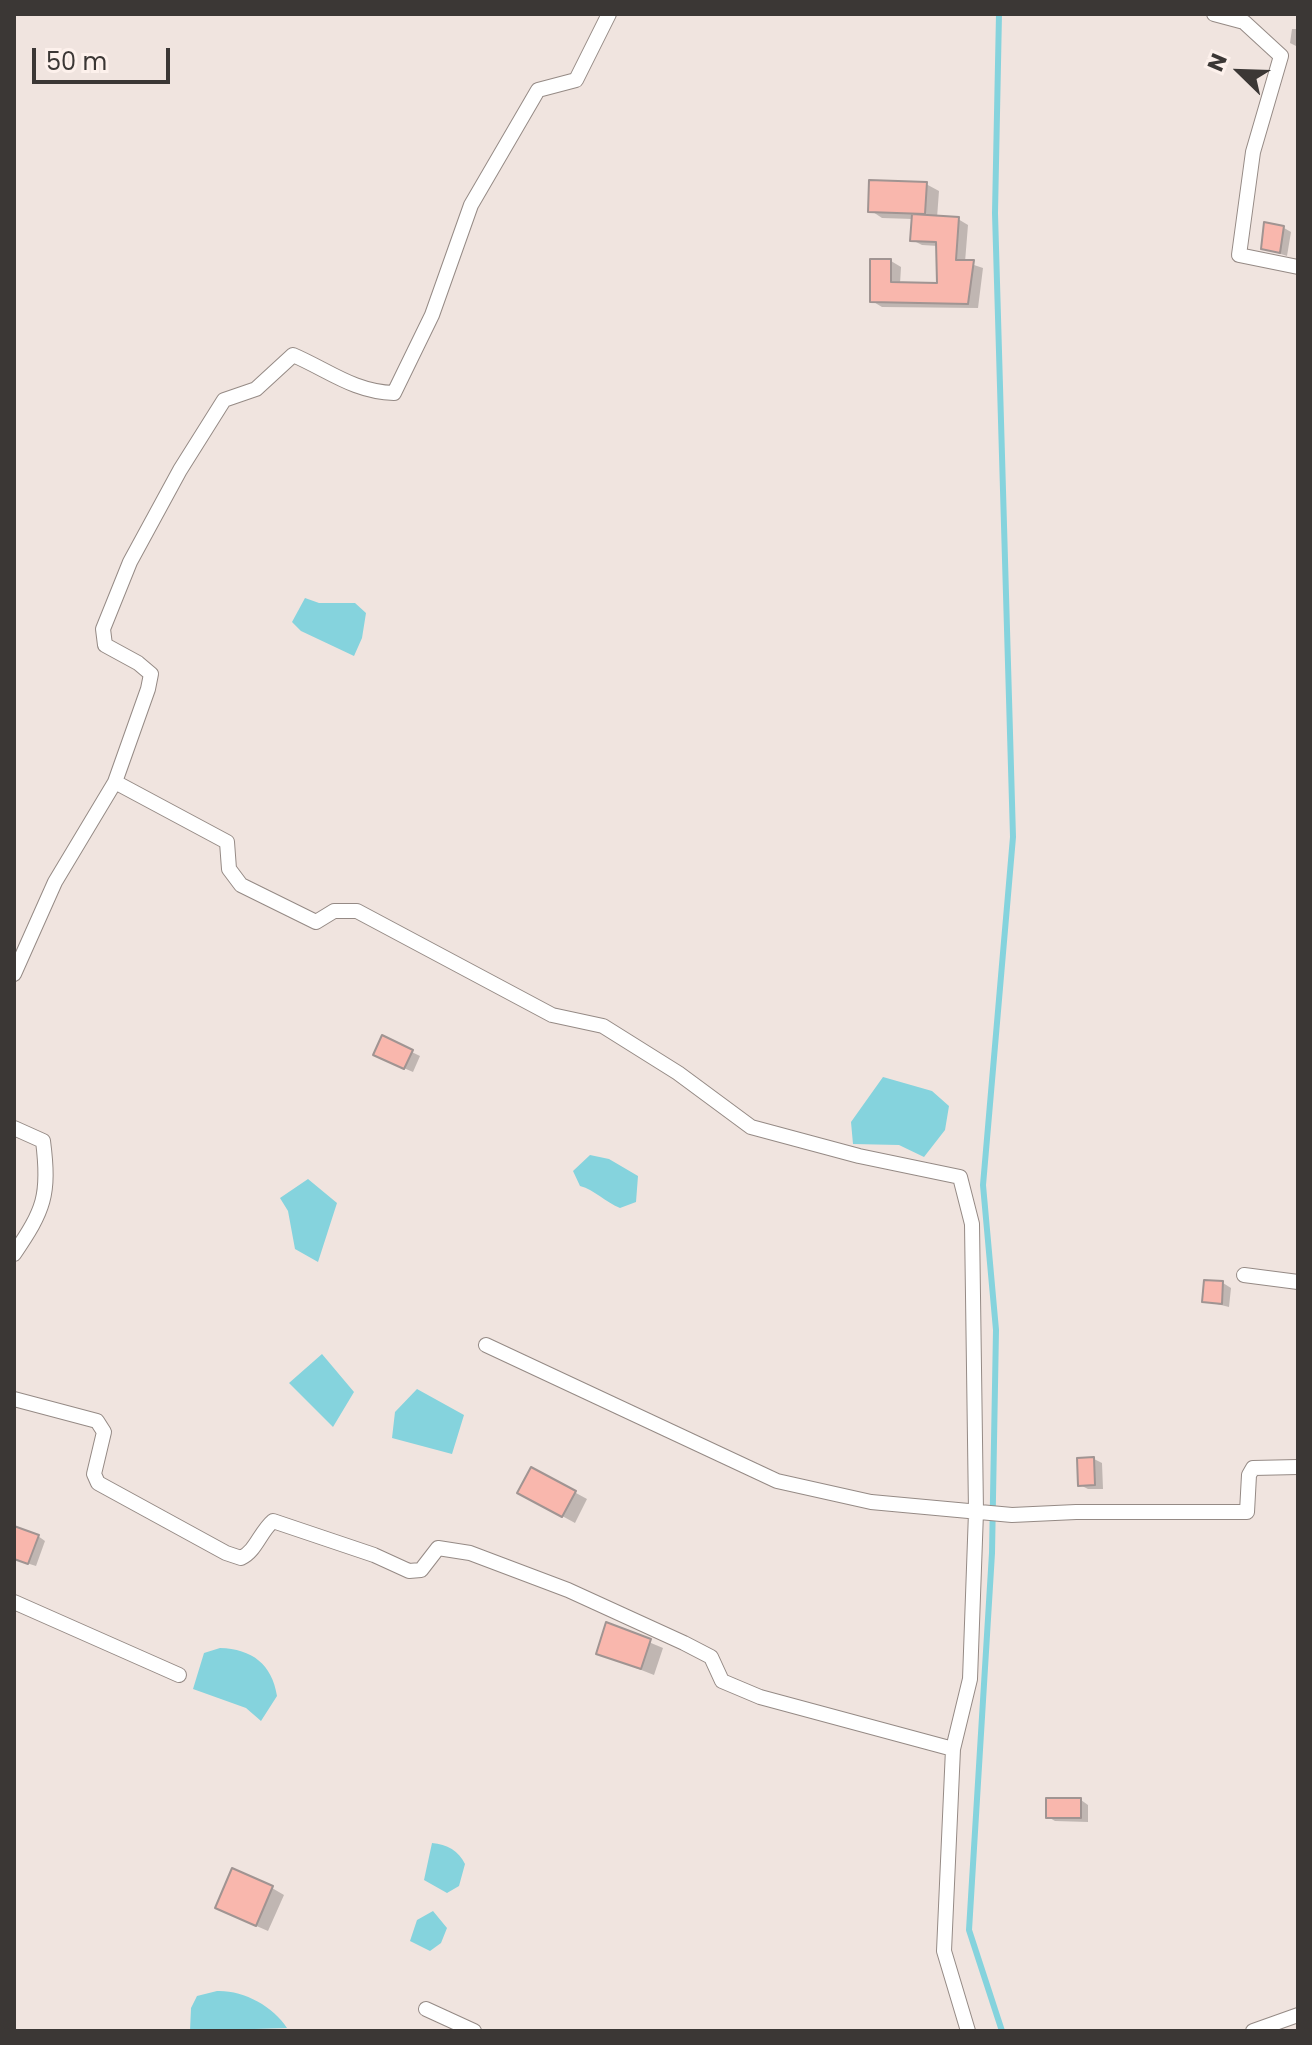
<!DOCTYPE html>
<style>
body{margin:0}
#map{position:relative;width:1312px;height:2045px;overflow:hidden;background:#f0e4df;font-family:Poppins,sans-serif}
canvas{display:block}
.frame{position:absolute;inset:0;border:16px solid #3b3735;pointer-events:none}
.north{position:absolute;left:1200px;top:32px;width:80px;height:80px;-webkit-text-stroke:6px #fdf1ec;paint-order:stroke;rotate:293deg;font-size:22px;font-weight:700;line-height:32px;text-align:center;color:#3b3735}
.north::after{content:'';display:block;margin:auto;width:28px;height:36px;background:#3b3735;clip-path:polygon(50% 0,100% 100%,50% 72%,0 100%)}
.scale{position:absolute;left:32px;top:48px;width:138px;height:36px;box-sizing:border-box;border:4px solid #3b3735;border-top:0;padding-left:10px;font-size:24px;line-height:28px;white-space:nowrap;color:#3b3735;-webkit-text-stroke:6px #fdf1ec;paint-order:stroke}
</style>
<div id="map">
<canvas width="1312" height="2045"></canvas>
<div class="frame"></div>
<div class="north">N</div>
<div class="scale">50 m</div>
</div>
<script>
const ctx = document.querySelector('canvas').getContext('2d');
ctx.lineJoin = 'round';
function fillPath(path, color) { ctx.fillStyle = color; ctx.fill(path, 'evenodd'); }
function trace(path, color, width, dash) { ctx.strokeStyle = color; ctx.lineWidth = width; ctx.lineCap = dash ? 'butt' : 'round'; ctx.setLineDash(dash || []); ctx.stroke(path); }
const water = new Path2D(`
 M 305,598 L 319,603 L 355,603 L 366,613 L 362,638 L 354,656 L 301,631 L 292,622 Z
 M 883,1077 L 932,1091 L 949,1106 L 945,1130 L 924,1157 L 899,1145 L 853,1144 L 851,1122 Z
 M 590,1155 L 609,1159 L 638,1176 L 636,1202 L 620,1208 C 605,1202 595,1190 580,1186 L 573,1171 Z
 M 308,1179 L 337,1203 L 318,1262 L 295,1249 L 288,1211 L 280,1198 Z
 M 322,1354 L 354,1392 L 333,1427 L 289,1383 Z
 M 417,1389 L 464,1415 L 452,1454 L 392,1438 L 395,1412 Z
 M 220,1648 C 252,1649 272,1664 277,1696 L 261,1721 L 246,1708 L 193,1689 L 204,1653 Z
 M 432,1843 C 447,1844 459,1851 465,1864 L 459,1886 L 447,1893 L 424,1880 Z
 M 433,1911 L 447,1928 L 441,1943 L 430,1951 L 410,1941 L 417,1920 Z
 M 217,1991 C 243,1990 273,2006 287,2028 L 190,2031 L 191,2008 L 197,1996 Z`);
const shadow = new Path2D(`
 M 1292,29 L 1298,29 L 1298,47 L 1290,43 Z
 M 926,184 L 939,191 L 937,218 L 958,219 L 968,225 L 965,262 L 983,268 L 978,308 L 882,307 L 872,301 L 891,261 L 901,267 L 900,284 L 939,285 L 938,246 L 922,245 L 912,240 L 913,219 L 882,218 L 870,210 Z
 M 1284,228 L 1291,232 L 1287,256 L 1263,248 Z
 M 383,1038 L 420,1056 L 413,1072 L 383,1059 Z
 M 1223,1283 L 1231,1288 L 1229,1307 L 1205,1301 Z
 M 1094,1459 L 1102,1463 L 1103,1489 L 1088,1489 L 1080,1485 Z
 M 532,1469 L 587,1499 L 575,1523 L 520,1493 Z
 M 38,1536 L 45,1541 L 36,1566 L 14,1559 Z
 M 608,1625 L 663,1648 L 654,1675 L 598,1653 Z
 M 1081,1800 L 1088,1805 L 1088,1822 L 1055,1821 L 1048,1817 Z
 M 272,1888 L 284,1895 L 268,1931 L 229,1914 Z`);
const stream = new Path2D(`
 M 999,14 L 995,213 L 1013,837 L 983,1185 L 996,1330 L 992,1553 L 969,1930 L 1002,2031`);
const building = new Path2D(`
 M 869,180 L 927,182 L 925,214 L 868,212 Z
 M 912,214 L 959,217 L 956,260 L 974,260 L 968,304 L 870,302 L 870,259 L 891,259 L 891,282 L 937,283 L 936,242 L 910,241 Z
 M 1264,222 L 1284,226 L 1280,253 L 1261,249 Z
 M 382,1035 L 413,1050 L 404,1069 L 373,1055 Z
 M 1204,1280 L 1223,1281 L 1222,1304 L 1202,1302 Z
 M 1094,1457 L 1095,1485 L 1078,1486 L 1077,1458 Z
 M 531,1467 L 576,1491 L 562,1517 L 517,1493 Z
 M 14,1526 L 39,1535 L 28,1564 L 14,1559 Z
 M 606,1622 L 651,1639 L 641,1669 L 596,1654 Z
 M 1046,1798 L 1081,1798 L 1081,1818 L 1046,1818 Z
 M 232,1868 L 273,1886 L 256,1926 L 215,1908 Z`);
const street = new Path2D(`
 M 1214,14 L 1244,22 L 1281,56 L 1253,152 L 1239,255 L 1298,267
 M 115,782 L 227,842 L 229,869 L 241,885 L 316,922 L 334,911 L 357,911 L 552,1015 L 603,1026 L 678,1073 L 751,1127 L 859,1156 L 960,1177 L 972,1224 L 976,1512 L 970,1679 L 953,1749 L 944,1951 L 968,2031
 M 14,974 L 55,882 L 115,782 L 148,689 L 151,674 L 138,663 L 105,645 L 103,629 L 130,562 L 180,470 L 224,400 L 256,389 L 293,355 C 328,370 354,392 394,393 L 432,315 L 471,205 L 538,90 L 576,80 L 609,14
 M 14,1128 L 43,1141 C 50,1195 44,1210 14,1254
 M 1244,1275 L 1298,1282
 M 486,1345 L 777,1481 L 871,1502 L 1012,1515 L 1076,1512 L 1247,1512 L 1249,1475 L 1253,1468 L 1298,1467
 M 14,1399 L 97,1421 L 104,1432 L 94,1474 L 98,1483 L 226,1553 L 241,1558 C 256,1551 260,1532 273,1521 L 374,1555 L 409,1571 L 421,1570 L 438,1548 L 470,1553 L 568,1590 L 684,1643 L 711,1657 L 722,1681 L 760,1697 L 953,1749
 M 14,1602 L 179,1675
 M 426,2009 L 474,2031
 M 1253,2031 L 1298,2015`);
fillPath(water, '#85d3dd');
fillPath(shadow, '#0003');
trace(stream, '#85d3dd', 6);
fillPath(building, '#f9b7ad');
trace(building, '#a09492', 2);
trace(street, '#958a85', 16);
trace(street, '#fff', 14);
</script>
